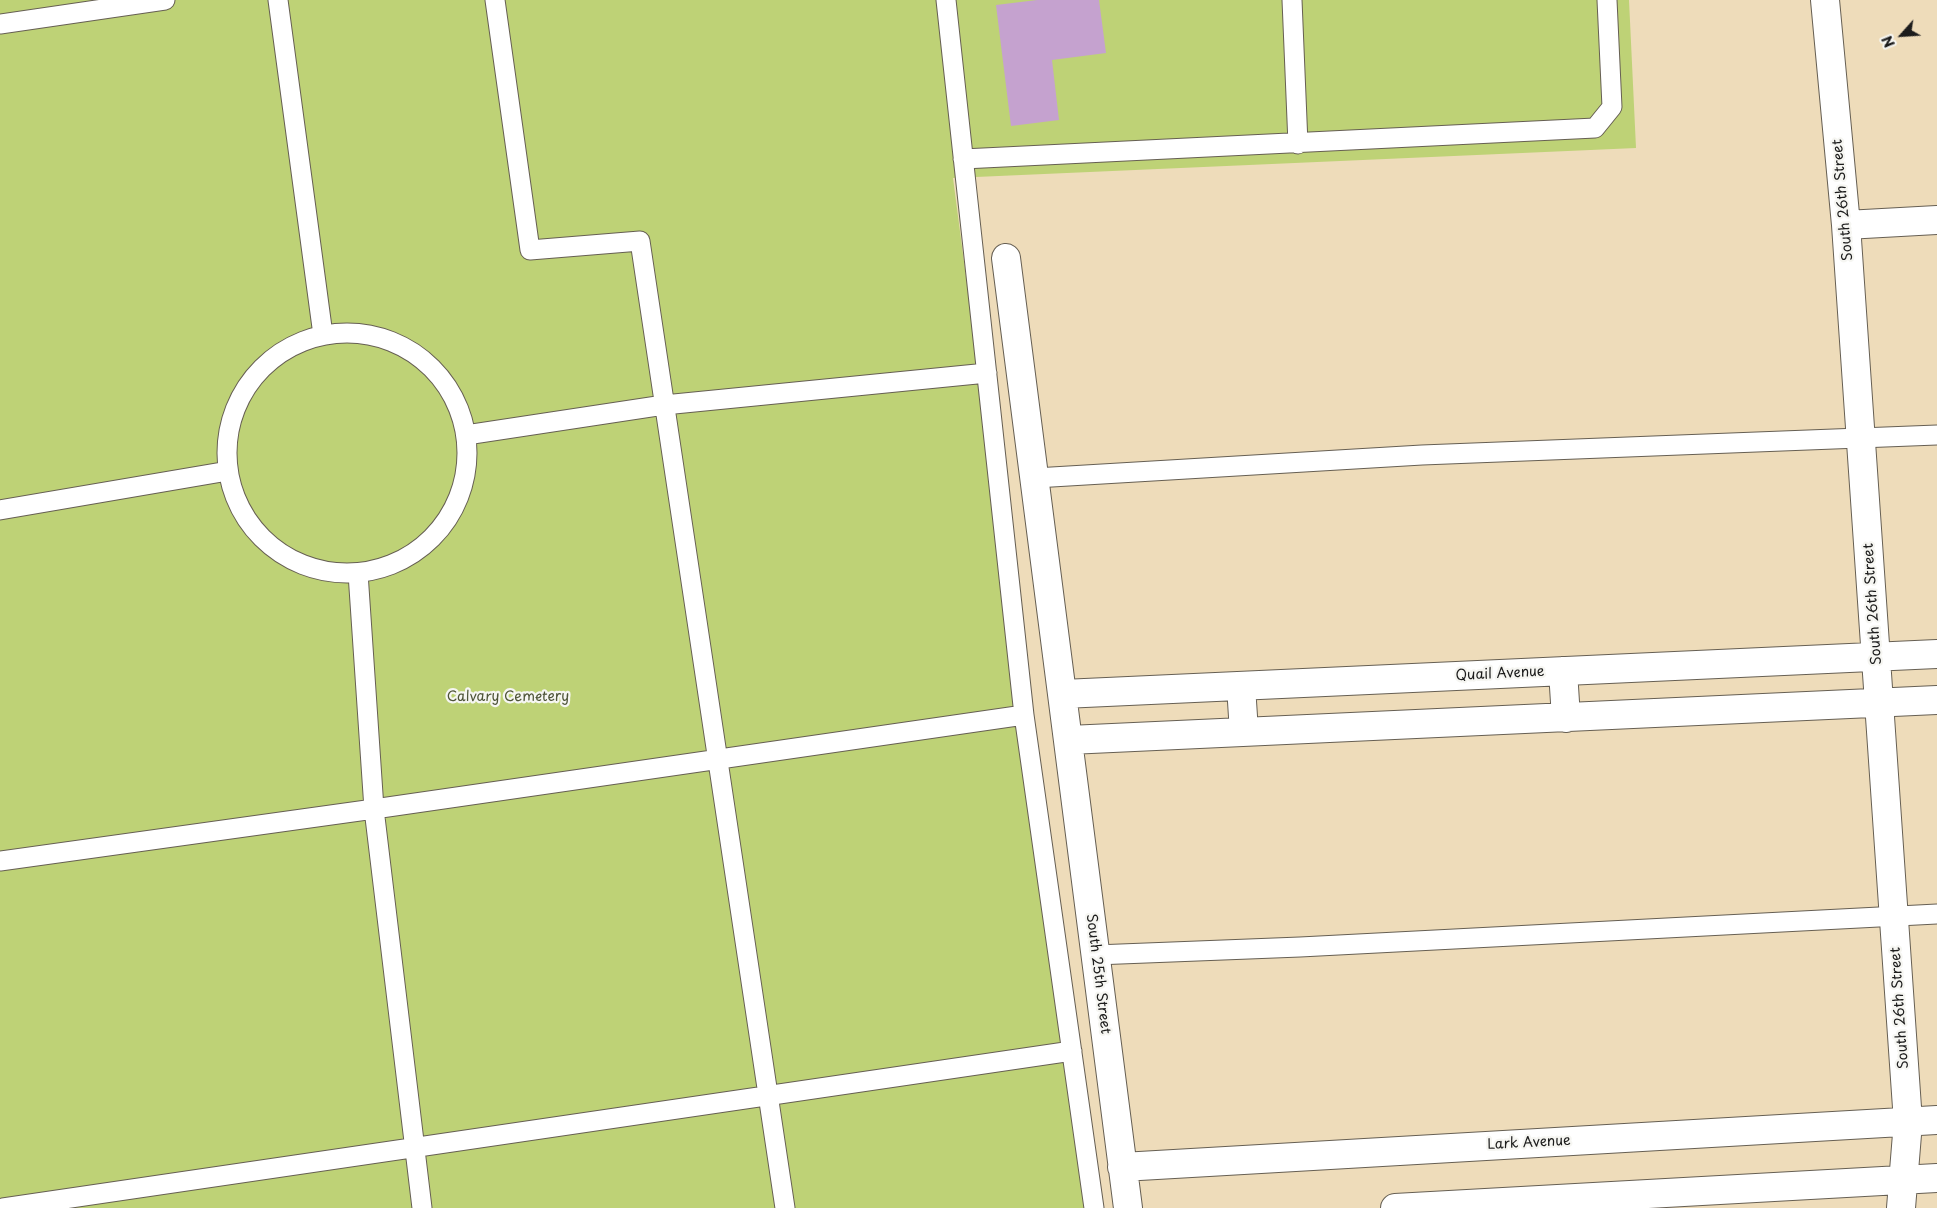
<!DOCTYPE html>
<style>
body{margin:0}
#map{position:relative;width:1937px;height:1208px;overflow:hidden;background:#eedcba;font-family:"Playpen Sans",sans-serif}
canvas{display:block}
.north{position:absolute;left:1877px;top:10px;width:50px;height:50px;-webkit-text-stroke:4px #f6f6f2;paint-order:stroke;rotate:244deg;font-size:14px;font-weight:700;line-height:20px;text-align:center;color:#1c1c1c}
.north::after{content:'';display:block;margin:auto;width:18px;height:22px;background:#1c1c1c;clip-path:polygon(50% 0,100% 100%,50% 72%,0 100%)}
</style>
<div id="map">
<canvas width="1937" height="1208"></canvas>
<div class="north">N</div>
</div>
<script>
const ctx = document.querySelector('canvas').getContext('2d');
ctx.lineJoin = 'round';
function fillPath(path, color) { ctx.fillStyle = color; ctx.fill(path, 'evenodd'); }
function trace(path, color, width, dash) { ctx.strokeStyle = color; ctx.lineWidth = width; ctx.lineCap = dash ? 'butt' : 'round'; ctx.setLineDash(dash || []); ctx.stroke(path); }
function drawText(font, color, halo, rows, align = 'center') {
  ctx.font = font + ' "Playpen Sans",sans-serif'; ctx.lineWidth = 4.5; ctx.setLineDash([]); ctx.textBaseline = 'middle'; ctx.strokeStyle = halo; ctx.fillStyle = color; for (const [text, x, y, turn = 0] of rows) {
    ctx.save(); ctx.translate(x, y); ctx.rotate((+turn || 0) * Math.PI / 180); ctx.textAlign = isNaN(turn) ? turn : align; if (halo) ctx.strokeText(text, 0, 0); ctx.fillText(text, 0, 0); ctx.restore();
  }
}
const green = new Path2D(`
 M 0,0 L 1629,0 L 1636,148 L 953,178 L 1088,1208 L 0,1208 Z`);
const building = new Path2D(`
 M 1037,0 L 1099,0 L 1106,53 L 1052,60 L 1059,120 L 1011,126 L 996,5 Z`);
const service = new Path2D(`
 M 278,0 L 323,335
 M 495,0 L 530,250 L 640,241 L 785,1208
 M 946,0 L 1024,715
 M 1292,0 L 1298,144
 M 0,24 L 165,0
 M 963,159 L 1595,128 L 1612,107 L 1607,0
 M227 453a120 120 0 1 1 240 0a120 120 0 1 1-240 0Z
 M 466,435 L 664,405 L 987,373
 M 1035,478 L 1422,455 L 1937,435
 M 0,510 L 228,471
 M 358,573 L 374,809 L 422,1208
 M 0,861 L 374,809 L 1024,715 L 1094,1208
 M 1095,955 L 1300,947 L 1937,914
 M 3,1208 L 1072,1051`);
const minor = new Path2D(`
 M 1825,0 L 1846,225 L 1908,1122 L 1901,1208
 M 1846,225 L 1937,220
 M 1006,258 L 1128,1208
 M 1563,671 L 1566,718
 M 1241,686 L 1244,732
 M 1063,694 L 1937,654
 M 1069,740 L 1937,700
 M 1122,1167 L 1937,1120
 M 1395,1208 L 1937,1178`);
const streetNames = [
 ["South 26th Street",1843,200,-95],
 ["South 26th Street",1873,604,-94],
 ["Quail Avenue",1500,674,-3],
 ["South 25th Street",1098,974,83],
 ["South 26th Street",1900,1008,-94],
 ["Lark Avenue",1529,1143,-3]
];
const parkNames = [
 ["Calvary Cemetery",508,697]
];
fillPath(green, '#bed276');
fillPath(building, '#c5a2cf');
trace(service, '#665f53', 21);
trace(minor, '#665f53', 30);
trace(service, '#fff', 19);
trace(minor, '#fff', 28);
drawText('14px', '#1c1c1c', '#f6f6f2', streetNames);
drawText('14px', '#4d5337', '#f6f6f2', parkNames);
</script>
